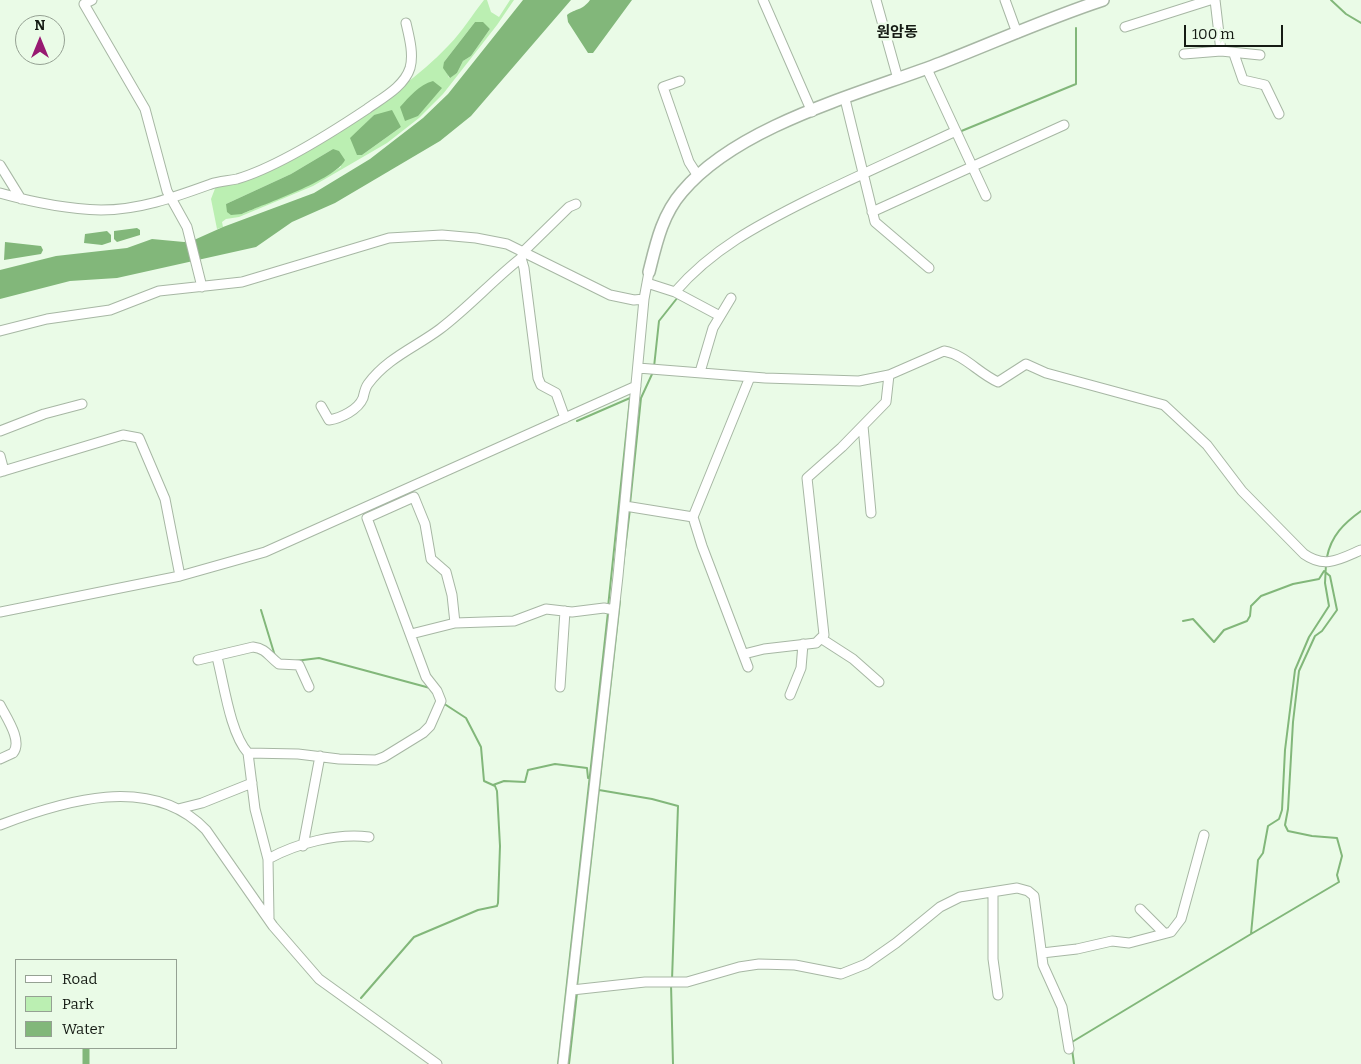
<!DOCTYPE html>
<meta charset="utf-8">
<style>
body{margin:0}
#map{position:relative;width:1361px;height:1064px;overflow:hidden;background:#eafbe7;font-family:Bitter,serif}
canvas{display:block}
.legend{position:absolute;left:15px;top:959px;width:162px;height:90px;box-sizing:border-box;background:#eafbe7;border:1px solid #95a193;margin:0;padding:6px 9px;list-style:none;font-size:15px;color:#151b14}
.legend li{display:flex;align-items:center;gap:10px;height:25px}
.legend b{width:25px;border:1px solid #95a193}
.north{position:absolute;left:15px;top:15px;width:50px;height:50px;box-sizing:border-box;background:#eafbe7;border:1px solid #95a193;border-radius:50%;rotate:0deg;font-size:14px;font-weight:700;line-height:20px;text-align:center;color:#151b14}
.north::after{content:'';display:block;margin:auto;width:18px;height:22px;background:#971971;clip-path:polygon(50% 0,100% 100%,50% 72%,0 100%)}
.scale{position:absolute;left:1184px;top:25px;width:99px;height:22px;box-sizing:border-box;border:2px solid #151b14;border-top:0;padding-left:6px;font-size:15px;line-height:18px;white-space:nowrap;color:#151b14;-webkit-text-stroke:4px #eafbe7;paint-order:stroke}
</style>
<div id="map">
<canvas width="1361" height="1064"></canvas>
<ul class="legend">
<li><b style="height:6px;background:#fff"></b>Road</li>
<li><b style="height:14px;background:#bbefb2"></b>Park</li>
<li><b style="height:14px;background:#82b77a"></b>Water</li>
</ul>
<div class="north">N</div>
<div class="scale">100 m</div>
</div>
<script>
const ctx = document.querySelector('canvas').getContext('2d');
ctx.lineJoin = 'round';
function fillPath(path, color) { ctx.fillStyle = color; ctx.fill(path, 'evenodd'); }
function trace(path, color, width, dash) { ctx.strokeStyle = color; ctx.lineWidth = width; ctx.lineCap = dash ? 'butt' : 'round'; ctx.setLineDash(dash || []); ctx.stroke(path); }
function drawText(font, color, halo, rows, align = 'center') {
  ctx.font = font + ' Bitter,"Noto Sans KR",serif'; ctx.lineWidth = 5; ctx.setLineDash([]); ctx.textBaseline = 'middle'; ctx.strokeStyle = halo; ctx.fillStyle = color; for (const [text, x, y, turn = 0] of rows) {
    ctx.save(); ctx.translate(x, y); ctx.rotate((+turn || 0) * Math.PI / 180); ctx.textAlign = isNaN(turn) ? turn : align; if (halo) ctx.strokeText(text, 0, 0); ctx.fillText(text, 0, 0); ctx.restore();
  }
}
const green = new Path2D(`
 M 484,0 L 487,0 L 491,12 L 499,17 L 510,0 L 514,0 L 497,25 L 443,94 L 419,118 L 387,143 L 313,186 L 239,217 L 226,219 L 222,222 L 223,227 L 217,229 L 211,199 L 216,186 L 232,183 C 307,142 390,108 449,45 C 462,32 472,15 484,0 ZM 475,22 L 490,29 L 471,56 L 463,61 L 457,73 L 449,78 L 444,62 ZM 374,115 L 401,127 L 362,155 L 363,126 ZM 333,149 L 341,167 L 314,182 L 242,214 L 226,204 L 291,174 Z`);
const water = new Path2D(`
 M 523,0 L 571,0 L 471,116 L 440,141 L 335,203 L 292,222 L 256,247 L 117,278 L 70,281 L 0,299 L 0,270 L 56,256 L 127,248 L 152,239 L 184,242 L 194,240 L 223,227 L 314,193 L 370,159 L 423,118 L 448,94 Z
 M 590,0 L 632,0 L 596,49 L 593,53 L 588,53 L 568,22 L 567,15 C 576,8 582,11 590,0 Z
 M 475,22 L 483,22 L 490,29 L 471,56 L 463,61 L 457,73 L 450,78 L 443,68 L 444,62 Z
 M 433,81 L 442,88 L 418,116 L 405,121 L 400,107 C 409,97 419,85 433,81 Z
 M 392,110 L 401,127 L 362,155 L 357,155 L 350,138 L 374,115 Z
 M 333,149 L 339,151 L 345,160 C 335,180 264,204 242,214 L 231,215 L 227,212 L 226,204 L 291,174 Z
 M 137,228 L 140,230 L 140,235 L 117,242 L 114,239 L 114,231 Z
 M 107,231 L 111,235 L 111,242 L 102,245 L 84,243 L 85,234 Z
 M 5,242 L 41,246 L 43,250 L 41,254 L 4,260 Z`);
const stream = new Path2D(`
 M 1331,0 L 1346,14 L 1361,23
 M 959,132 L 1076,84 L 1076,28
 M 654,367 L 659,321 L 678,297
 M 577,421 L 630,398 L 608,607
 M 630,504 L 641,398 L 653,372
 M 1327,557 C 1331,536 1344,523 1361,511
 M 623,566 L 630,509
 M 261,610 L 275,656
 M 1183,621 L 1193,619 L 1214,642 L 1224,630 L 1247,621 L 1250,616 L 1251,606 L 1261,596 L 1293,584 L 1319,579 L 1324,571 L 1330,576 L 1337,610 L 1322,631 L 1315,636 L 1299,671 L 1293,722 L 1288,809 L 1285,825 L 1288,831 L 1312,836 L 1337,838 L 1342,856 L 1337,875 L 1339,882 L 1251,934
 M 295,661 L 319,658 L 430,688
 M 493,785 L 504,781 L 525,782 L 528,770 L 555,764 L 587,768 L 588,778
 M 599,790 L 652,799 L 678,806 L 672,980
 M 671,984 L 673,1064
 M 577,986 L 620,601
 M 361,998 L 414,937 L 478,910 L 497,906 L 498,903 L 500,846 L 497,791 L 495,786 L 484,781 L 481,747 L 466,718 L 443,703
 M 1072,1042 L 1251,934 L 1258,860 L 1263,853 L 1268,826 L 1279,819 L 1282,810 L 1285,750 L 1295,670 L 1309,637 L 1329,606 L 1325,583 L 1326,564
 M 1072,1049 L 1074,1064
 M 558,1064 L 608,612
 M 569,1064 L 577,993`);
const canal = new Path2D(`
 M 86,1064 L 86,1048`);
const minor = new Path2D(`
 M 92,0 L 84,4 L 145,109 L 167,191 L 187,227 L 202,287
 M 763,0 L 812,112
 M 876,0 L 898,79
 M 1005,0 L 1017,33
 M 1215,0 L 1221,51
 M 1125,27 L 1210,0
 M 1184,54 L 1221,51 L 1260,55
 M 1234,54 L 1243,80 L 1265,85 L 1279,114
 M 927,69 L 986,196
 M 680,81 L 663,87 L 689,162 L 698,176
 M 845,99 L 875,222 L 929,268
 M 0,165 L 21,199
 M 0,193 C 32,202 67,209 101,210 C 140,210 175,197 211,184 C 219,181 228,181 237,179 C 278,167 331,133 367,109 C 382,98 404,87 410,68 C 414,54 409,36 406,23
 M 872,212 L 1064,125
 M 521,258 L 524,268 L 538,378 L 541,385 L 556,393 L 565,418
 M 647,283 L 675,292 L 720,316
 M 675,292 C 712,249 758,225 808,200 C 857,176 907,154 956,131
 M 0,331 L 47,319 L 110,310 L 159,291 L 242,282 L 389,238 L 442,235 L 476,238 L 507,244 L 610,295 L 634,300 L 644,299
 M 638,368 L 765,378 L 859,381 L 889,375 L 944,351 C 965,355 978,373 998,382 L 1026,364 L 1046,373 L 1164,405 L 1207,445 L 1242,491 L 1304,554 C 1325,569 1340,559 1361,550
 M 700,372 L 713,328 L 731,298
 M 321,406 L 329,420 C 341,418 358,410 363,398 C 364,394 365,388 368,384 C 387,358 416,347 440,329 C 469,307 493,280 521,258 L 524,251 L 569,207 L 576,204
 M 863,426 L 871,513
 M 0,431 L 44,414 L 82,404
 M 0,456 L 4,471
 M 0,472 L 123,435 L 139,438 L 165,499 L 180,576
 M 625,506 L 693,517
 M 0,612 L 180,576 L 265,552 L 636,386
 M 411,634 L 455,623 L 514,621 L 546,609 L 572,612 L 604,608 L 614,610
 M 822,639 L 853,659 L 879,682
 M 744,654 L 764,649 L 816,643 L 824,635 L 807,478 L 842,447 L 886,402 L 889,375
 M 217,657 C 224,684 230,733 248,753
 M 198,660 L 253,647 C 267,649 268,656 279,664 L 299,665 L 309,687
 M 748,667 L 702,546 L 693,517 L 750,377
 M 560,687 L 565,611
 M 790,695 L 801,668 L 803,644
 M 0,705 C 6,717 23,741 13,753 L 0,759
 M 178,809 L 202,803 L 252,783
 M 0,825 C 63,801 151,773 206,830 L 273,926 L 319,979 L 437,1064
 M 303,846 L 320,756
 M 268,859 C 297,843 337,833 369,837
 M 993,892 L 993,959 L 998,995
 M 1140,909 L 1164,933
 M 269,918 L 268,859 L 255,809 L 248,753 L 298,754 L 339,759 L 376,760 L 384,757 L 423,733 L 430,726 L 441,701 L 437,691 L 426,677 L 367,518 L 414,497 L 425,524 L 431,559 L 446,572 L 452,595 L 455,623
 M 1042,953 L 1077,949 L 1112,941 L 1129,943 L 1171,932 L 1181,919 L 1204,835
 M 572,990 L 645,982 L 687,982 L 739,967 L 759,964 L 795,965 L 841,974 L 866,964 L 896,943 L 940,907 L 960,897 L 1017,888 L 1028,891 L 1034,896 L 1043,965 L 1062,1007 L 1069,1049
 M 563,1064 L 618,576 L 644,299 L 649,272`);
const major = new Path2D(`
 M 649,272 C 656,244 662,215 682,192 C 738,125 860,94 941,63 C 995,42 1048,18 1103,0`);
const quarterNames = [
 ["원암동",897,33]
];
fillPath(green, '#bbefb2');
fillPath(water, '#82b77a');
trace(stream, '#82b77a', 2);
trace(canal, '#82b77a', 7);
trace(minor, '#a7b7a4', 11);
trace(major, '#a7b7a4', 14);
trace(minor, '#fff', 9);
trace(major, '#fff', 11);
drawText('bold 15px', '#151b14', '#eafbe7', quarterNames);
</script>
